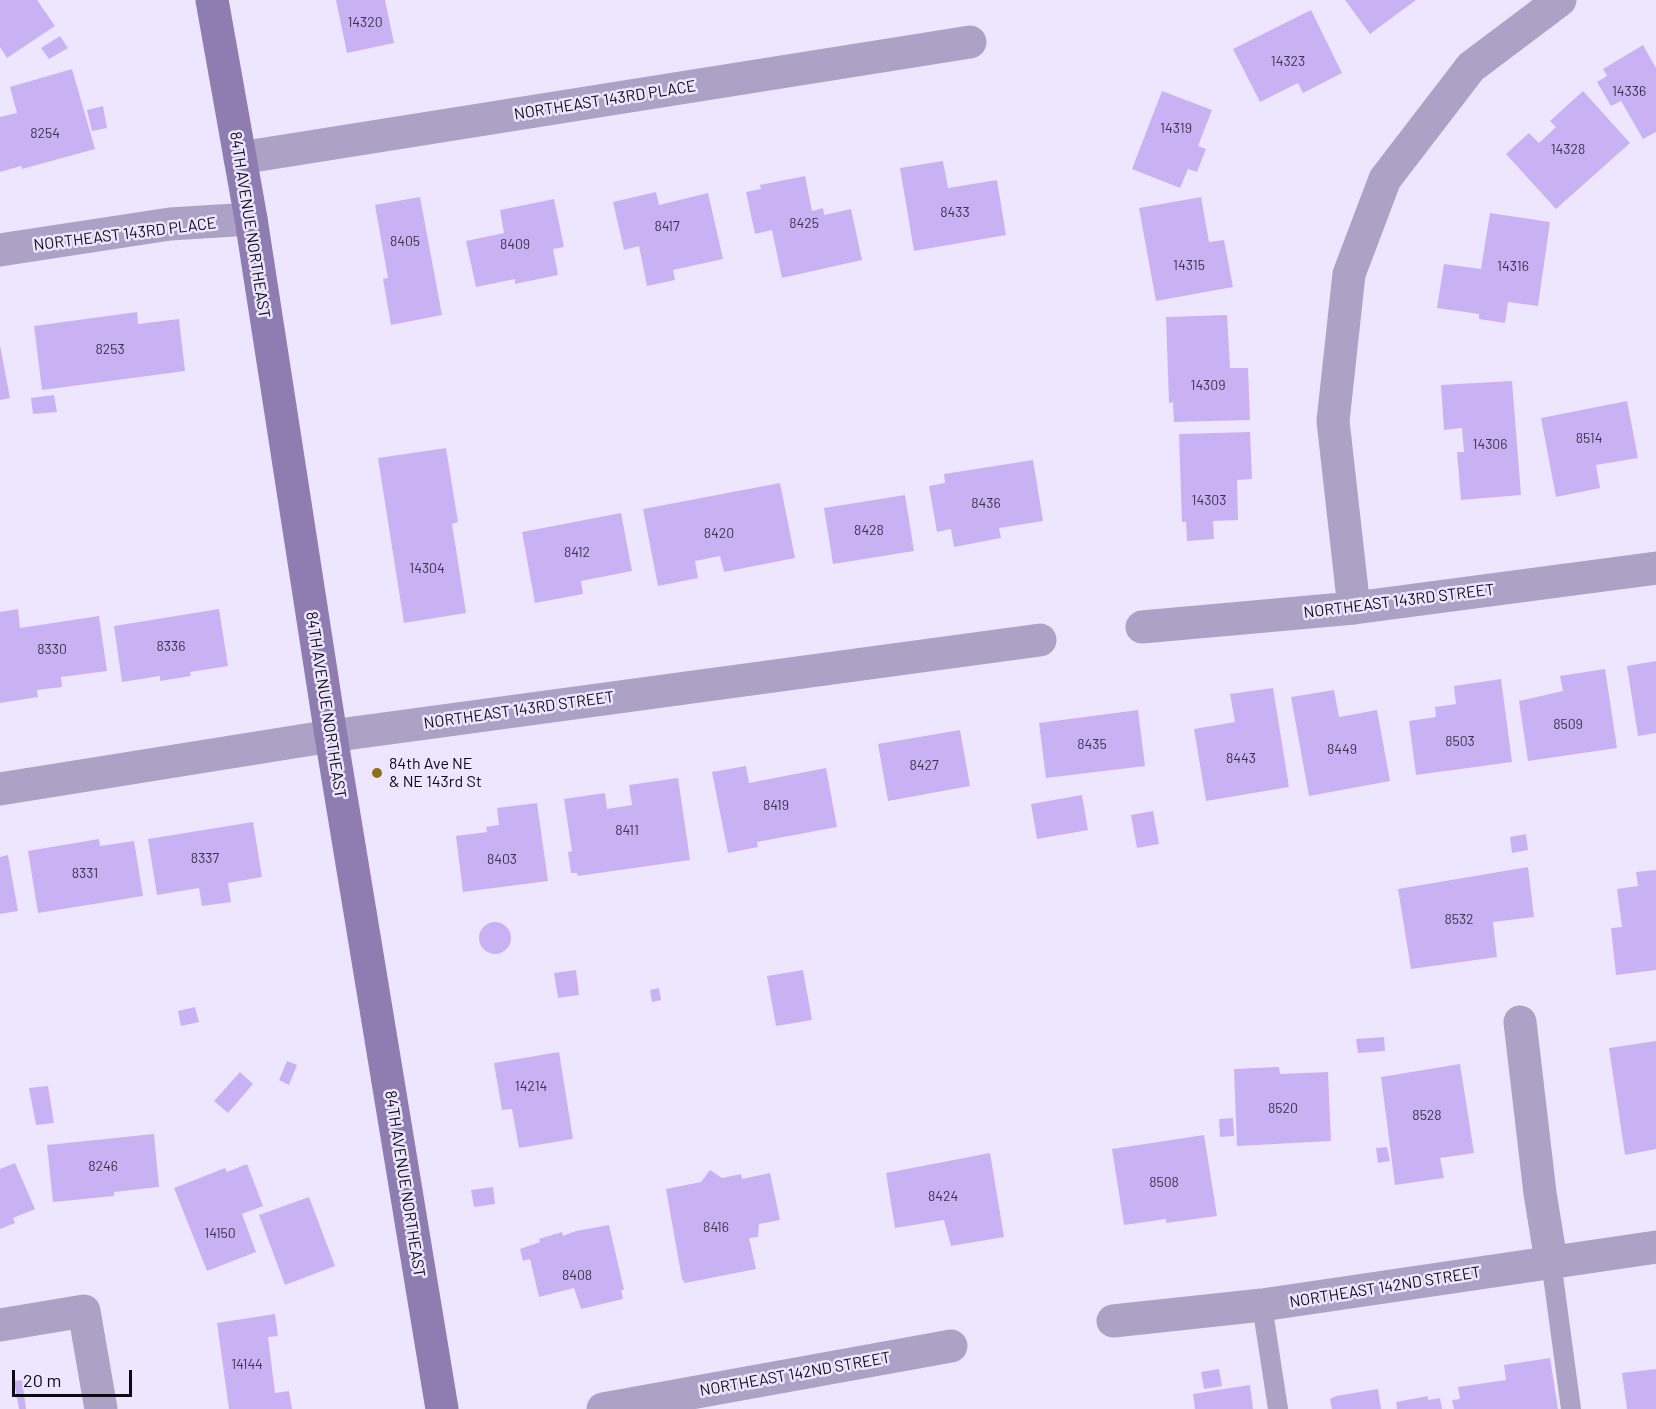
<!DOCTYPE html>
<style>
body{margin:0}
#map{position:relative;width:1656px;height:1409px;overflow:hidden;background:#eee6ff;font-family:Barlow,sans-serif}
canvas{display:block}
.scale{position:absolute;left:12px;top:1370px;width:120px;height:27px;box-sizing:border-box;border:3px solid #0e0a14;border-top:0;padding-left:8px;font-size:18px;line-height:21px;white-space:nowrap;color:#0e0a14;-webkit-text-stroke:4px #eee6ff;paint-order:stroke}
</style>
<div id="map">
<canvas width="1656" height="1409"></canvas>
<div class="scale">20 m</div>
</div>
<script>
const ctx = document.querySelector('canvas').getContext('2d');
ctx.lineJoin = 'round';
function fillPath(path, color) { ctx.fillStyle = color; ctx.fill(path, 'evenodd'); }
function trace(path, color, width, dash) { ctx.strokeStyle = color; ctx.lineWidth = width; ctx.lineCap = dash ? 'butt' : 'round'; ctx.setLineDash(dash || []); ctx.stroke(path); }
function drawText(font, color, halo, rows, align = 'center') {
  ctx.font = font + ' Barlow,sans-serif'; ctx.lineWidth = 5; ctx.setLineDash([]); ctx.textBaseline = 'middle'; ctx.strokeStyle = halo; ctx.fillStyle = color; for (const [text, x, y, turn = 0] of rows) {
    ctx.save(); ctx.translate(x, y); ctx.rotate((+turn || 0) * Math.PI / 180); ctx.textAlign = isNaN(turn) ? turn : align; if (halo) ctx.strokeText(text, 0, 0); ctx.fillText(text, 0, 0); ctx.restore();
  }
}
const building = new Path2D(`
 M 0,0 L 37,0 L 55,26 L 7,58 L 0,47 Z
 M 336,0 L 385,0 L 394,43 L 347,53 Z
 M 1345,0 L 1416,0 L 1370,34 Z
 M 1311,10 L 1342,73 L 1303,93 L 1298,83 L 1260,102 L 1233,49 Z
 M 60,36 L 68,48 L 49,59 L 41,48 Z
 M 1643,45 L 1656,68 L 1656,132 L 1643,139 L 1621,101 L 1611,106 L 1597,82 L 1607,76 L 1603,69 Z
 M 72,69 L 95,149 L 22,169 L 21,166 L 0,172 L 0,117 L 17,113 L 10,87 Z
 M 1162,91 L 1212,110 L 1198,146 L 1206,149 L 1197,172 L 1188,169 L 1180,188 L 1132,169 Z
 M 1583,91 L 1630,143 L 1556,209 L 1506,154 L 1529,133 L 1539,143 L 1556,127 L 1550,121 Z
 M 103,106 L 107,128 L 92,131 L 87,110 Z
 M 943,161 L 948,188 L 997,180 L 1006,235 L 914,251 L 900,168 Z
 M 805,176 L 812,211 L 823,208 L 824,215 L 851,209 L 862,260 L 782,278 L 772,230 L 755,234 L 746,192 L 761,189 L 760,185 Z
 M 656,192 L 659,205 L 708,193 L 723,259 L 673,270 L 675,280 L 647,286 L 639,246 L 624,250 L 613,202 Z
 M 420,197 L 442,315 L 391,325 L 383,279 L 388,278 L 375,205 Z
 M 1201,197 L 1209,242 L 1224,240 L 1233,287 L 1156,301 L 1139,208 Z
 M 554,199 L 564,247 L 553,249 L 558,275 L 515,284 L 515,279 L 476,287 L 466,241 L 504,233 L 500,210 Z
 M 1490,213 L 1550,222 L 1538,306 L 1508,302 L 1505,323 L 1479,319 L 1479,314 L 1437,308 L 1444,264 L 1481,269 Z
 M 137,312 L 138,324 L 179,319 L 185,371 L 42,390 L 34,326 Z
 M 1227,315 L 1230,368 L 1248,368 L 1250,420 L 1174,422 L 1173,402 L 1169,403 L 1166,317 Z
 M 0,345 L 10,398 L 0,400 Z
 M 1512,381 L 1521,495 L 1461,500 L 1457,452 L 1464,452 L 1462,428 L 1444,430 L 1441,385 Z
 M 54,395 L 57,412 L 33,414 L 31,398 Z
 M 1627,401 L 1638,458 L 1596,465 L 1600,488 L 1556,497 L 1541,418 Z
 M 1250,432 L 1252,479 L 1237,480 L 1238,520 L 1213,521 L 1214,539 L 1187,541 L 1186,522 L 1182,522 L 1179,434 Z
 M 446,448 L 458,522 L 452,524 L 466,613 L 404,623 L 378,458 Z
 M 1033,460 L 1043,521 L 999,528 L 1001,538 L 954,547 L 951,529 L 937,532 L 929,486 L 945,483 L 944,474 Z
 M 780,483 L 795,558 L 724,572 L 720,556 L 695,561 L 698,578 L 658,586 L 643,509 Z
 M 905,495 L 914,551 L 833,564 L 824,508 Z
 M 621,513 L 632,571 L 581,581 L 583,594 L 535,603 L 522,532 Z
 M 18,609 L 20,628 L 99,616 L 107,671 L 61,677 L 62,687 L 37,690 L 38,697 L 0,703 L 0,612 Z
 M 219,609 L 228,666 L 190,672 L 191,676 L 160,681 L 160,676 L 122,682 L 114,626 Z
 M 1656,661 L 1656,733 L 1638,736 L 1627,666 Z
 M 1605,669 L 1617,748 L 1528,761 L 1519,701 L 1563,691 L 1560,676 Z
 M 1501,679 L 1512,762 L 1416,775 L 1409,721 L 1436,717 L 1435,707 L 1456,704 L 1454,686 Z
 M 1273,688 L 1289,787 L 1206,801 L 1194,729 L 1235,722 L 1230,694 Z
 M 1334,690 L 1339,717 L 1377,710 L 1390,781 L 1309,796 L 1291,697 Z
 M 1138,710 L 1145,766 L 1046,778 L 1039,723 Z
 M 960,730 L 970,786 L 888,801 L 878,744 Z
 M 746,766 L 749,783 L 826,768 L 837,827 L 757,842 L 758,847 L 728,853 L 712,772 Z
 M 678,778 L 690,860 L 578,876 L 577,873 L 571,873 L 568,852 L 572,851 L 564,799 L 605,793 L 607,809 L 632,805 L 629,785 Z
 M 1082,795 L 1088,830 L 1037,839 L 1031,804 Z
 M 537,803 L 548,881 L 463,892 L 456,836 L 487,832 L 486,827 L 499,825 L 497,808 Z
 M 1153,811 L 1159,844 L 1137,848 L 1131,815 Z
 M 253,822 L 262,877 L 228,883 L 231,902 L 202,906 L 199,888 L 157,895 L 148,839 Z
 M 1526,834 L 1528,850 L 1512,853 L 1510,837 Z
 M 99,839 L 100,846 L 134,841 L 143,896 L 38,913 L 28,851 Z
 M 8,855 L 18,911 L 0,914 L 0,857 Z
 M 1528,867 L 1534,917 L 1493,922 L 1497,957 L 1411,969 L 1398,889 Z
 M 1656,870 L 1656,970 L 1616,975 L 1611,928 L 1622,927 L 1617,889 L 1638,886 L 1636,872 Z
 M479 938a16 16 0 1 1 32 0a16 16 0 1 1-32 0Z
 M 576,970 L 579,995 L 558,998 L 554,973 Z
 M 803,970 L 812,1020 L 776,1026 L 767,976 Z
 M 659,988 L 661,1000 L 652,1002 L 650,990 Z
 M 195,1007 L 199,1022 L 181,1026 L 178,1011 Z
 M 1384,1037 L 1385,1051 L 1358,1053 L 1356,1039 Z
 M 1656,1041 L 1656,1149 L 1625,1155 L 1609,1048 Z
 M 559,1052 L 573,1139 L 519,1148 L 512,1109 L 502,1110 L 494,1063 Z
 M 287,1061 L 297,1065 L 289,1085 L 279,1080 Z
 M 1460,1064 L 1474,1153 L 1440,1158 L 1444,1178 L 1395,1185 L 1381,1077 Z
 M 1279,1067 L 1280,1074 L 1328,1072 L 1331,1141 L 1237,1146 L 1234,1069 Z
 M 240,1072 L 253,1084 L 228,1113 L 214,1101 Z
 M 48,1086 L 54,1123 L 36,1125 L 29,1088 Z
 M 1233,1118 L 1234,1136 L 1220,1137 L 1219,1119 Z
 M 154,1134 L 159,1187 L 114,1192 L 114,1196 L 53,1202 L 47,1145 Z
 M 1204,1135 L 1217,1216 L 1166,1223 L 1166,1219 L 1124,1225 L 1112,1149 Z
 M 1387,1147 L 1390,1161 L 1378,1163 L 1376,1148 Z
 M 990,1153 L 1004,1237 L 951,1246 L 944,1220 L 895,1228 L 886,1173 Z
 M 15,1163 L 35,1209 L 13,1218 L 15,1223 L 0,1229 L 0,1169 Z
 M 247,1164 L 263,1206 L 242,1214 L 256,1252 L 207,1271 L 174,1188 L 225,1168 L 227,1172 Z
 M 710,1170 L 722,1178 L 741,1174 L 742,1179 L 770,1173 L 780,1220 L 759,1224 L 758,1237 L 749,1238 L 756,1269 L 685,1283 L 682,1279 L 666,1189 L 701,1182 Z
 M 493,1187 L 495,1204 L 474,1207 L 471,1190 Z
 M 309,1197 L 335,1266 L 285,1285 L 259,1215 Z
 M 609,1225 L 624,1290 L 621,1290 L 623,1299 L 581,1309 L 574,1288 L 539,1297 L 530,1259 L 523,1261 L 520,1249 L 540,1242 L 539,1239 L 562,1232 L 563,1236 L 576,1231 Z
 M 275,1314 L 278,1336 L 268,1337 L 275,1393 L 289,1391 L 292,1409 L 229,1409 L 217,1323 Z
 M 1550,1358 L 1558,1409 L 1454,1409 L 1452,1400 L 1460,1399 L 1458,1387 L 1506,1380 L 1504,1365 Z
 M 1219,1369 L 1222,1386 L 1204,1389 L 1201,1372 Z
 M 1656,1369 L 1656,1409 L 1627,1409 L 1622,1373 Z
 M 22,1380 L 26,1409 L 19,1409 L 14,1381 Z
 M 1250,1385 L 1253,1409 L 1195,1409 L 1193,1394 Z
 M 1378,1389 L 1381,1409 L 1332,1409 L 1330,1399 L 1336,1396 Z
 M 1428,1396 L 1428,1400 L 1440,1398 L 1442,1409 L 1397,1409 L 1396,1402 Z`);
const lane = new Path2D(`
 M 1551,1261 L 1571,1409
 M 1262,1305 L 1278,1409`);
const street = new Path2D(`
 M 240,158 L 970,42
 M 0,250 L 170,224 L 251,219
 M 1354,608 L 1333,421 L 1349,274 L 1385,179 L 1471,67 L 1560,0
 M 1142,627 L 1354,608 L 1656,568
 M 0,789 L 331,736 L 1040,640
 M 1520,1022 L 1540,1193 L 1551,1261
 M 1113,1321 L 1262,1305 L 1656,1247
 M 0,1325 L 84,1311 L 101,1409
 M 603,1409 L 951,1346`);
const secondary = new Path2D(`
 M 212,0 L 251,219 L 331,736 L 442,1409`);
const markers = [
 [377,773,6,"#8d7115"]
];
const numberNames = [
 ["14320",365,22],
 ["14323",1288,61],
 ["14336",1629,91],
 ["14319",1176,128],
 ["8254",45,133],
 ["14328",1568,149],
 ["8433",955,212],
 ["8425",804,223],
 ["8417",667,226],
 ["8405",405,241],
 ["8409",515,244],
 ["14315",1189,265],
 ["14316",1513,266],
 ["8253",110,349],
 ["14309",1208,385],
 ["8514",1589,438],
 ["14306",1490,444],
 ["14303",1209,500],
 ["8436",986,503],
 ["8428",869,530],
 ["8420",719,533],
 ["8412",577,552],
 ["14304",427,568],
 ["8336",171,646],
 ["8330",52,649],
 ["8509",1568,724],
 ["8503",1460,741],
 ["8435",1092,744],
 ["8449",1342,749],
 ["8443",1241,758],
 ["8427",924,765],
 ["8419",776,805],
 ["8411",627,830],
 ["8337",205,858],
 ["8403",502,859],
 ["8331",85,873],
 ["8532",1459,919],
 ["14214",531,1086],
 ["8520",1283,1108],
 ["8528",1427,1115],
 ["8246",103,1166],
 ["8508",1164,1182],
 ["8424",943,1196],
 ["8416",716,1227],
 ["14150",220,1233],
 ["8408",577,1275],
 ["14144",247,1364]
];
const streetNames = [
 ["NORTHEAST 143RD PLACE",605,100,-9],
 ["84TH AVENUE NORTHEAST",250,225,81],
 ["NORTHEAST 143RD PLACE",125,234,-7],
 ["NORTHEAST 143RD STREET",1399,601,-7],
 ["84TH AVENUE NORTHEAST",326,705,81],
 ["NORTHEAST 143RD STREET",519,710,-8],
 ["84TH AVENUE NORTHEAST",405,1184,81],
 ["NORTHEAST 142ND STREET",1385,1287,-9],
 ["NORTHEAST 142ND STREET",795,1374,-10]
];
const poiNames = [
 ["84th Ave NE",389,764],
 ["& NE 143rd St",389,782]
];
fillPath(building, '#c9b2f4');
trace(lane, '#ada1c5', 20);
trace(street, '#ada1c5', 33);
trace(secondary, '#8f7cb1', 33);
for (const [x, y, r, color] of markers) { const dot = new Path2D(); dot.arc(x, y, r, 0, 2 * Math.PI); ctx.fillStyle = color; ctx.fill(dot); trace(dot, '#eee6ff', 2); }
drawText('14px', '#3d344c', null, numberNames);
drawText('16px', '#0e0a14', '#eee6ff', streetNames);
drawText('16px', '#0e0a14', '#eee6ff', poiNames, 'left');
</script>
